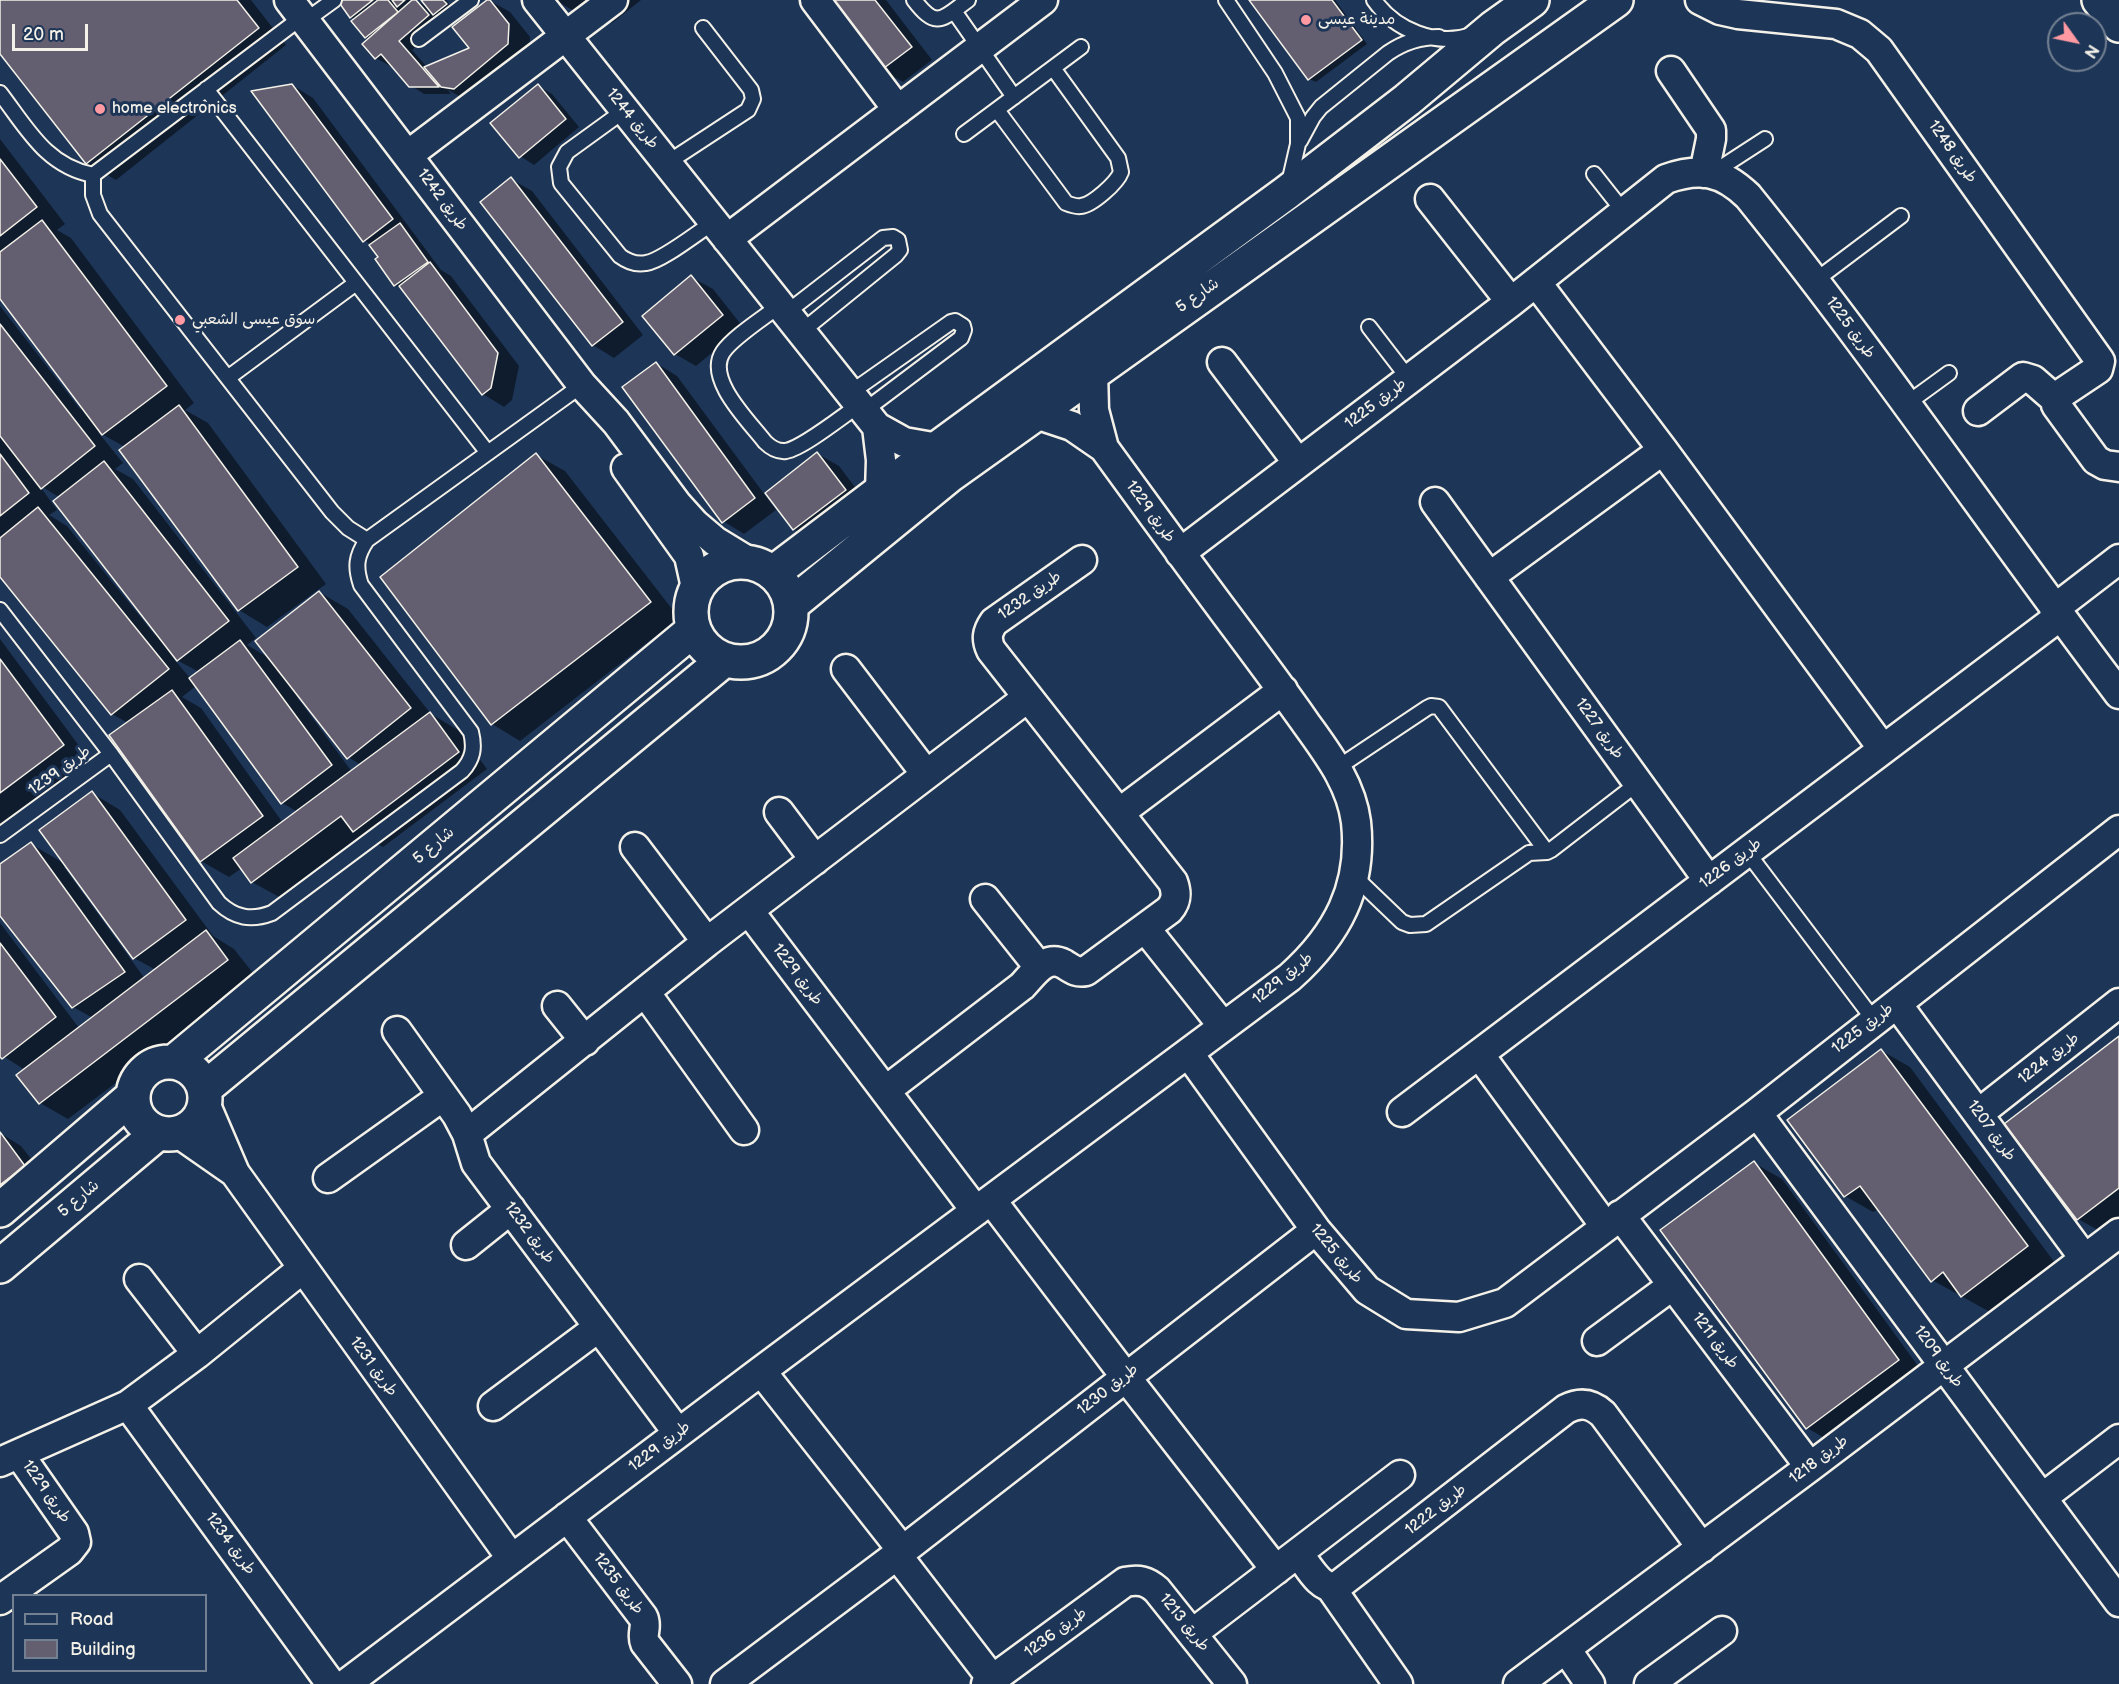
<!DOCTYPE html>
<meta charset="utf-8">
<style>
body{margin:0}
#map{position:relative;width:2119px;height:1684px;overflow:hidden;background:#1d3557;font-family:"Balsamiq Sans",sans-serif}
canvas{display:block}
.legend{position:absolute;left:12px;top:1594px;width:195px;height:78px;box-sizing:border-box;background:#1d3557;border:2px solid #738091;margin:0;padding:8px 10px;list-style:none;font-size:18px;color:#f4f1e8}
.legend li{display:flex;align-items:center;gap:12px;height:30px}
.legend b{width:30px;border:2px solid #738091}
.north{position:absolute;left:2047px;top:12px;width:60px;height:60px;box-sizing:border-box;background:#1d3557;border:2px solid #738091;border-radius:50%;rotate:123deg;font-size:16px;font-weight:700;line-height:24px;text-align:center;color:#f4f1e8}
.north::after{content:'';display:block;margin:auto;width:21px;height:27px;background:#ff9aa2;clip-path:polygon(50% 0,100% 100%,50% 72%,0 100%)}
.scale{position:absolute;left:12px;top:24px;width:76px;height:27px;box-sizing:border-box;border:3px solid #f4f1e8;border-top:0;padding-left:8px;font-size:18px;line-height:21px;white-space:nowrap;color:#f4f1e8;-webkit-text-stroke:4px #1d3557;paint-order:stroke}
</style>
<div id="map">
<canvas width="2119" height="1684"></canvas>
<ul class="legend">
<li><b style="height:8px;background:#1d3557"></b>Road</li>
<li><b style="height:16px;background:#635e70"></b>Building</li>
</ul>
<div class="north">N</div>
<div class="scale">20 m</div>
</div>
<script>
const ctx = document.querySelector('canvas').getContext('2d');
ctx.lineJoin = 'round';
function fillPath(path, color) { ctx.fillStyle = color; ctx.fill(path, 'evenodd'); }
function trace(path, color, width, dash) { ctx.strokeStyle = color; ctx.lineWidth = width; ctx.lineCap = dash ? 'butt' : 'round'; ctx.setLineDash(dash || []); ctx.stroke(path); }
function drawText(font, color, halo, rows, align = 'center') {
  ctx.font = font + ' "Balsamiq Sans","Playpen Sans Arabic",sans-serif'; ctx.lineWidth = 6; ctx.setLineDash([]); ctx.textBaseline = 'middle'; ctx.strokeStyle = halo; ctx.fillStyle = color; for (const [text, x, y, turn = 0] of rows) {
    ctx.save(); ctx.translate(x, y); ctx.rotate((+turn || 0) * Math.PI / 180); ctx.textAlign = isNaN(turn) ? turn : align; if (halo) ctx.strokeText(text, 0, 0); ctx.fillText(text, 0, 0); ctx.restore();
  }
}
const shadow = new Path2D(`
 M 0,0 L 251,0 L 286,45 L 116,180 L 87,163 L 0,52 Z
 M 342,0 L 416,0 L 430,9 L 423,0 L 446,0 L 452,8 L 440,18 L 434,14 L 442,24 L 412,50 L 427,67 L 471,48 L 489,0 L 510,12 L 530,37 L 529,56 L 464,99 L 447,89 L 451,94 L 424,94 L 410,85 L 392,65 L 390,66 L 376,58 L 364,44 L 370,39 L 366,37 L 356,20 L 351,17 Z
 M 555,0 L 641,0 L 612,23 L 588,9 L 581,15 Z
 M 827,0 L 886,0 L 932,60 L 903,82 L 881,70 Z
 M 1251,0 L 1335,0 L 1367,44 L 1316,82 L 1309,79 Z
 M 292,85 L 313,98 L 441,270 L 451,276 L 519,366 L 512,400 L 504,407 L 483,394 L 404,290 L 395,285 L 372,245 L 364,240 Z
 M 538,86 L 552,94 L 579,127 L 534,165 L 520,156 Z
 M 0,139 L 65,224 L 57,230 L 71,238 L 194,403 L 185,410 L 208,423 L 326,584 L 267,627 L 239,610 L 121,450 L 125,447 L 98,432 L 123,463 L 115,469 L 133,479 L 256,638 L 247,645 L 271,659 L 319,592 L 348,609 L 431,714 L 458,730 L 487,769 L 383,847 L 364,836 L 281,898 L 252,882 L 242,868 L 229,877 L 201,861 L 128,723 L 112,714 L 0,575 L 0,306 L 80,409 L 82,407 L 0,297 ZM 39,485 L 59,497 L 157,633 L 155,635 L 67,526 L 49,515 L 57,510 ZM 173,658 L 199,672 L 190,678 ZM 196,686 L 282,803 L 298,812 L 283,823 L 201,708 L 182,697 ZM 300,696 L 348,757 L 361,765 L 352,772 L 297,697 Z
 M 511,179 L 532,191 L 643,335 L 614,358 L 593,345 Z
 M 691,277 L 713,289 L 743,327 L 696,366 L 675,354 Z
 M 656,363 L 677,376 L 776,510 L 744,534 L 723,521 Z
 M 818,454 L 839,466 L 867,503 L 816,542 L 794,529 L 767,493 Z
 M 536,455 L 565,471 L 679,618 L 520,741 L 492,724 L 382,578 Z
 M 0,639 L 91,762 L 0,830 Z
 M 92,793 L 120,810 L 213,936 L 234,949 L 256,977 L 68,1119 L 40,1103 L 25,1070 L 0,1054 L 0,923 L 79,1028 L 93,1018 L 73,1007 L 0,914 L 0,866 L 31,844 L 65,864 ZM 66,865 L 134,958 L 156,970 L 145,979 L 64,867 Z
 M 2119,1038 L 2119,1226 L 2107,1235 L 2078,1219 Z
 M 1882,1051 L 1910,1067 L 2055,1263 L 1990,1312 L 1932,1280 L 1879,1209 L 1873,1212 L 1845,1196 Z
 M 0,1133 L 21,1146 L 46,1178 L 0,1213 Z
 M 1754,1163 L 1782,1179 L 1926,1377 L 1835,1444 L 1807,1428 Z`);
const building = new Path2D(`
 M 0,0 L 237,0 L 259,28 L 86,164 L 0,54 Z
 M 339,0 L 373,0 L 350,18 L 338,1 Z
 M 378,0 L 388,0 L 398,12 L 365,38 L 351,21 Z
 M 392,0 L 405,0 L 397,7 Z
 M 412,0 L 416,0 L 429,15 L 399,41 L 439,87 L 409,87 L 381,54 L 375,59 L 362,44 Z
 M 421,0 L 443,0 L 447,4 L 433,15 Z
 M 487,0 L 490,0 L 509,24 L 508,44 L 454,89 L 441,87 L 424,67 L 469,48 L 452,27 Z
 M 825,0 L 875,0 L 912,47 L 880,71 Z
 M 1249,0 L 1332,0 L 1362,40 L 1308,80 Z
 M 292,84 L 393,219 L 363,242 L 251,91 Z
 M 538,84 L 566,119 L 519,158 L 490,123 Z
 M 0,159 L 37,207 L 0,236 Z
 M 511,177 L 623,322 L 592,346 L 480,202 Z
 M 42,220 L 167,386 L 102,435 L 0,299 L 0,252 Z
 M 400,223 L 428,262 L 394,286 L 375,259 L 378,257 L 369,245 Z
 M 430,262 L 498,353 L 491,388 L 482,395 L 399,286 Z
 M 691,275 L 723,315 L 674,355 L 642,316 Z
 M 0,324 L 95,446 L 41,489 L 0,436 Z
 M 656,362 L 755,498 L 722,523 L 622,387 Z
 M 179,405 L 298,567 L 238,611 L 119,450 Z
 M 817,452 L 846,490 L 793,530 L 765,493 Z
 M 536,453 L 651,602 L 491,725 L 380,577 Z
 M 0,454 L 29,493 L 0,516 Z
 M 104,461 L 229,621 L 177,661 L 53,501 Z
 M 38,507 L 169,669 L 111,715 L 0,577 L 0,538 Z
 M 319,591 L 411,708 L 347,759 L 255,641 Z
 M 240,640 L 332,765 L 281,804 L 189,678 Z
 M 0,659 L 64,745 L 0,793 Z
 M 172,690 L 263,816 L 200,862 L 109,735 Z
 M 430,712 L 459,752 L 353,832 L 341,816 L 251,883 L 233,858 Z
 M 92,791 L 186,920 L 133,959 L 39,830 Z
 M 31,842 L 125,972 L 72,1008 L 0,916 L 0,864 Z
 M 206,930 L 228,960 L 39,1104 L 16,1075 Z
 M 0,943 L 56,1017 L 2,1059 L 0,1057 Z
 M 2119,1036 L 2119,1188 L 2077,1220 L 2004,1124 Z
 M 1881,1049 L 2028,1246 L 1961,1297 L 1943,1272 L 1931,1282 L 1860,1186 L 1844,1197 L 1787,1120 Z
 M 0,1132 L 25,1166 L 0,1185 Z
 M 1754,1161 L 1899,1360 L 1806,1429 L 1660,1230 Z`);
const lane = new Path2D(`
 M 914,0 C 937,30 942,19 968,0
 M 1226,0 L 1275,73 L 1298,118 L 1298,144 L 1289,183
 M 1374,0 C 1395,30 1436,47 1472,35
 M 954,11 L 1014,97
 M 305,21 L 334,0
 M 419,39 L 471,0
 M 206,89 L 488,453
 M 0,93 C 27,128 46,166 93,175
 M 625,110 L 567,152 L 559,167 L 561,183 L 620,256 C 628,262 636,265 646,263 C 662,261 698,232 714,222
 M 997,110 L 1066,203 C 1071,205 1076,207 1081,206 C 1092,205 1117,183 1121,172 L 1118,158 L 1053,68
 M 964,134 L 1081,47
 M 1300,141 L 1313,117 L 1321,107 L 1388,53 C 1404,42 1420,37 1439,37
 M 667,163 L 748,110 L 753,99 L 751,90 L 703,28
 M 1594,174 L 1624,212
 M 1711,174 L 1765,139
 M 93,175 L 93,195 L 100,214 L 332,512 L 348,528 L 367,540
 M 93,175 L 302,17
 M 1816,280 L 1901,216
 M 780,305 C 765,317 733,337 723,352 C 705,379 749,421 765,442 C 771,448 777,452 786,451 C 803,448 844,415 859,405
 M 786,313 L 883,238 L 893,237 L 898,240 L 900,250 L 896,255 L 801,332
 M 1369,327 L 1409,379
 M 229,377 L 356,283
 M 850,393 L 951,322 L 955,321 L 963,326 L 964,330 L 961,338 L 864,411
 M 1905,405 L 1949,373
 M 0,610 L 111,754 L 219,903 C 235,918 251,921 272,913 L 462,771 C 473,759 475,748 471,732 L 361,585 C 355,567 356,556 367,540 L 582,385
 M 1337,768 L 1427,708 L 1431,706 L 1439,707 L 1547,852
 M 0,835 L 111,754
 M 1747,852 L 1874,1020
 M 1354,876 L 1402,922 L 1410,925 L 1426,924 L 1529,853 L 1547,852 L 1551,850 L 1638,783`);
const street = new Path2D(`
 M 289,0 L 582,385 L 616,422 L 677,504 L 695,524 L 715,541 L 751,563
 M 537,0 L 877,427 L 904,442 L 938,448
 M 815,0 L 898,110
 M 1700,0 L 1720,10 L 1738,14 L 1836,24 L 1860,34 L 1879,50 L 2100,361 L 2098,369 L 2059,395 L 2056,405 L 2096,460 L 2105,465 L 2119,467
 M 1671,71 L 1711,130 L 1711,139 L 1704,173
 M 408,155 L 613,0
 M 1430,199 L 1511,302
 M 727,239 L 1043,0
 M 1536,282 L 1663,450 L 1883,749
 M 1222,362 L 1298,463
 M 1093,371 L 1094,410 L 1104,448
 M 1978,411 L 2023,377 L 2033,380 L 2056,400
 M 877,427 L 881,460 L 880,492
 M 626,468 L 689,556 L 695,583 L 693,596
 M 1435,502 L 1709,881
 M 1180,553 L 1511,302 L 1666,179 C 1700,167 1722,171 1748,196 C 1878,357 1994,529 2119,694
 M 1489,577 L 1663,450
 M 2054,609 L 2119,559
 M 846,669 L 926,774
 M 779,812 L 815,860
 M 1119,813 L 1283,690
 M 635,847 L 707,942
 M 985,899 L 1039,967
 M 749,911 L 976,1211
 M 1145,928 L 1223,1026
 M 645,992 L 744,1130
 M 1897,1004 L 2084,1258
 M 557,1006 L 585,1041
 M 397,1031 L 457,1115 L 467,1134 L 476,1163 L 678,1433
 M 1189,1054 L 1316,1230 L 1367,1290 L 1406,1314 L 1459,1317 L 1505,1303 L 1757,1113 L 2119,830
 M 1479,1054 L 1605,1226
 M 885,1091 L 1022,986 C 1033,975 1045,954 1064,964 C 1072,969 1076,973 1086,971 L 1169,910 C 1177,901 1177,893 1173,882 L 991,650 C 986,639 987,632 994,622 L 1082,560
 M 205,1103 L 235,1173 L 512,1559
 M 1402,1112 L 2060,616
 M 1757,1113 L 2119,1602
 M 1978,1114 L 2119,1003
 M 178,1133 L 234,1172
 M 467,1134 L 707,942 L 1027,698
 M 328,1178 L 443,1096
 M 992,1201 L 1125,1376 L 1276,1570
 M 1620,1215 L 1810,1467
 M 466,1245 L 511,1209
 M 139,1279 L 197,1354
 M 1597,1341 L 1673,1285
 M 761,1371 L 902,1550
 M 128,1405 L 331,1684
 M 493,1406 L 599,1327
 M 0,1462 L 128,1405 L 197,1354 L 302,1269
 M 2042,1498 L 2119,1439
 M 567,1517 L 643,1617 C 648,1626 641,1634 645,1643 L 677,1684
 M 1298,1553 C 1308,1565 1319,1589 1336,1587 L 1566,1409 C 1580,1402 1591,1403 1603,1414 L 1702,1548
 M 897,1555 L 996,1684
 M 1331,1588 L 1398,1684
 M 0,1600 L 69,1551 L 76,1542 L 74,1533 L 19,1454
 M 1193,1633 L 1400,1475
 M 1566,1649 L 1590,1684
 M 346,1684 L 761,1371 L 1290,977 C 1337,935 1363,887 1356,822 C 1351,783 1327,753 1305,722 C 1279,685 1252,649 1225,613 C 1184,558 1144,503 1104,448 L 1072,426 L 1036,414
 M 725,1684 L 897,1555 L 1316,1230
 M 986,1684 L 1125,1582 C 1139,1579 1147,1581 1157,1590 L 1232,1684
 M 1518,1684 L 1810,1467 L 2119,1233
 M 1649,1684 L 1722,1631`);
const secondary = new Path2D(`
 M 2099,0 L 2119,25
 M691 612a50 50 0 1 1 100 0a50 50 0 1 1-100 0Z
 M 773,573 L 938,448 L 1286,193 L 1407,100 L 1493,28 L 1532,0
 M 791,605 L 950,475 L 1616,0
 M133 1098a36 36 0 1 1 72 0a36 36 0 1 1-72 0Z
 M 174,1062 L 693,630
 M 204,1089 L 724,660
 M 0,1210 L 133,1096
 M 0,1266 L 158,1133`);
const markers = [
 [1306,20,6,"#ff9aa2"],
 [100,109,6,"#ff9aa2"],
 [180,320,6,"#ff9aa2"]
];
const poiNames = [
 ["مدينة عيسى",1318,20],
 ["home electronics",112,109],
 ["سوق عيسى الشعبي",192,320]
];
const streetNames = [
 ["طريق 1244",632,119,51],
 ["طريق 1248",1952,152,55],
 ["طريق 1242",442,200,53],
 ["شارع 5",1198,296,-35],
 ["طريق 1225",1850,328,54],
 ["طريق 1225",1376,404,-37],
 ["طريق 1229",1150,512,54],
 ["طريق 1232",1030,596,-35],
 ["طريق 1227",1599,729,54],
 ["طريق 1239",60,771,-36],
 ["شارع 5",434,846,-40],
 ["طريق 1226",1731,864,-37],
 ["طريق 1229",797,975,53],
 ["طريق 1229",1283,979,-39],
 ["طريق 1225",1863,1029,-37],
 ["طريق 1224",2049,1059,-38],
 ["طريق 1207",1991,1131,54],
 ["شارع 5",79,1199,-40],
 ["طريق 1232",529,1233,53],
 ["طريق 1225",1336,1254,50],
 ["طريق 1211",1715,1341,53],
 ["طريق 1209",1938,1357,54],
 ["طريق 1231",373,1367,54],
 ["طريق 1230",1108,1390,-38],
 ["طريق 1229",660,1447,-37],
 ["طريق 1218",1819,1460,-37],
 ["طريق 1229",46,1492,55],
 ["طريق 1222",1436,1510,-38],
 ["طريق 1234",230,1544,54],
 ["طريق 1235",618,1584,53],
 ["طريق 1213",1184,1623,51],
 ["طريق 1236",1056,1633,-36]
];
fillPath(shadow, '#0007');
fillPath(building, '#635e70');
trace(building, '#f4f1e8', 1.5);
trace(lane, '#f4f1e8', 18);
trace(street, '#f4f1e8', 33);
trace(secondary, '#f4f1e8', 38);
trace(lane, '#1d3557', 14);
trace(street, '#1d3557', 28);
trace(secondary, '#1d3557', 33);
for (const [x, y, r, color] of markers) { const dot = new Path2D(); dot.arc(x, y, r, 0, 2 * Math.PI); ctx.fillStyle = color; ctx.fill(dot); trace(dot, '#1d3557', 2); }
drawText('16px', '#f4f1e8', '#1d3557', poiNames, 'left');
drawText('16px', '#f4f1e8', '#1d3557', streetNames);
</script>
